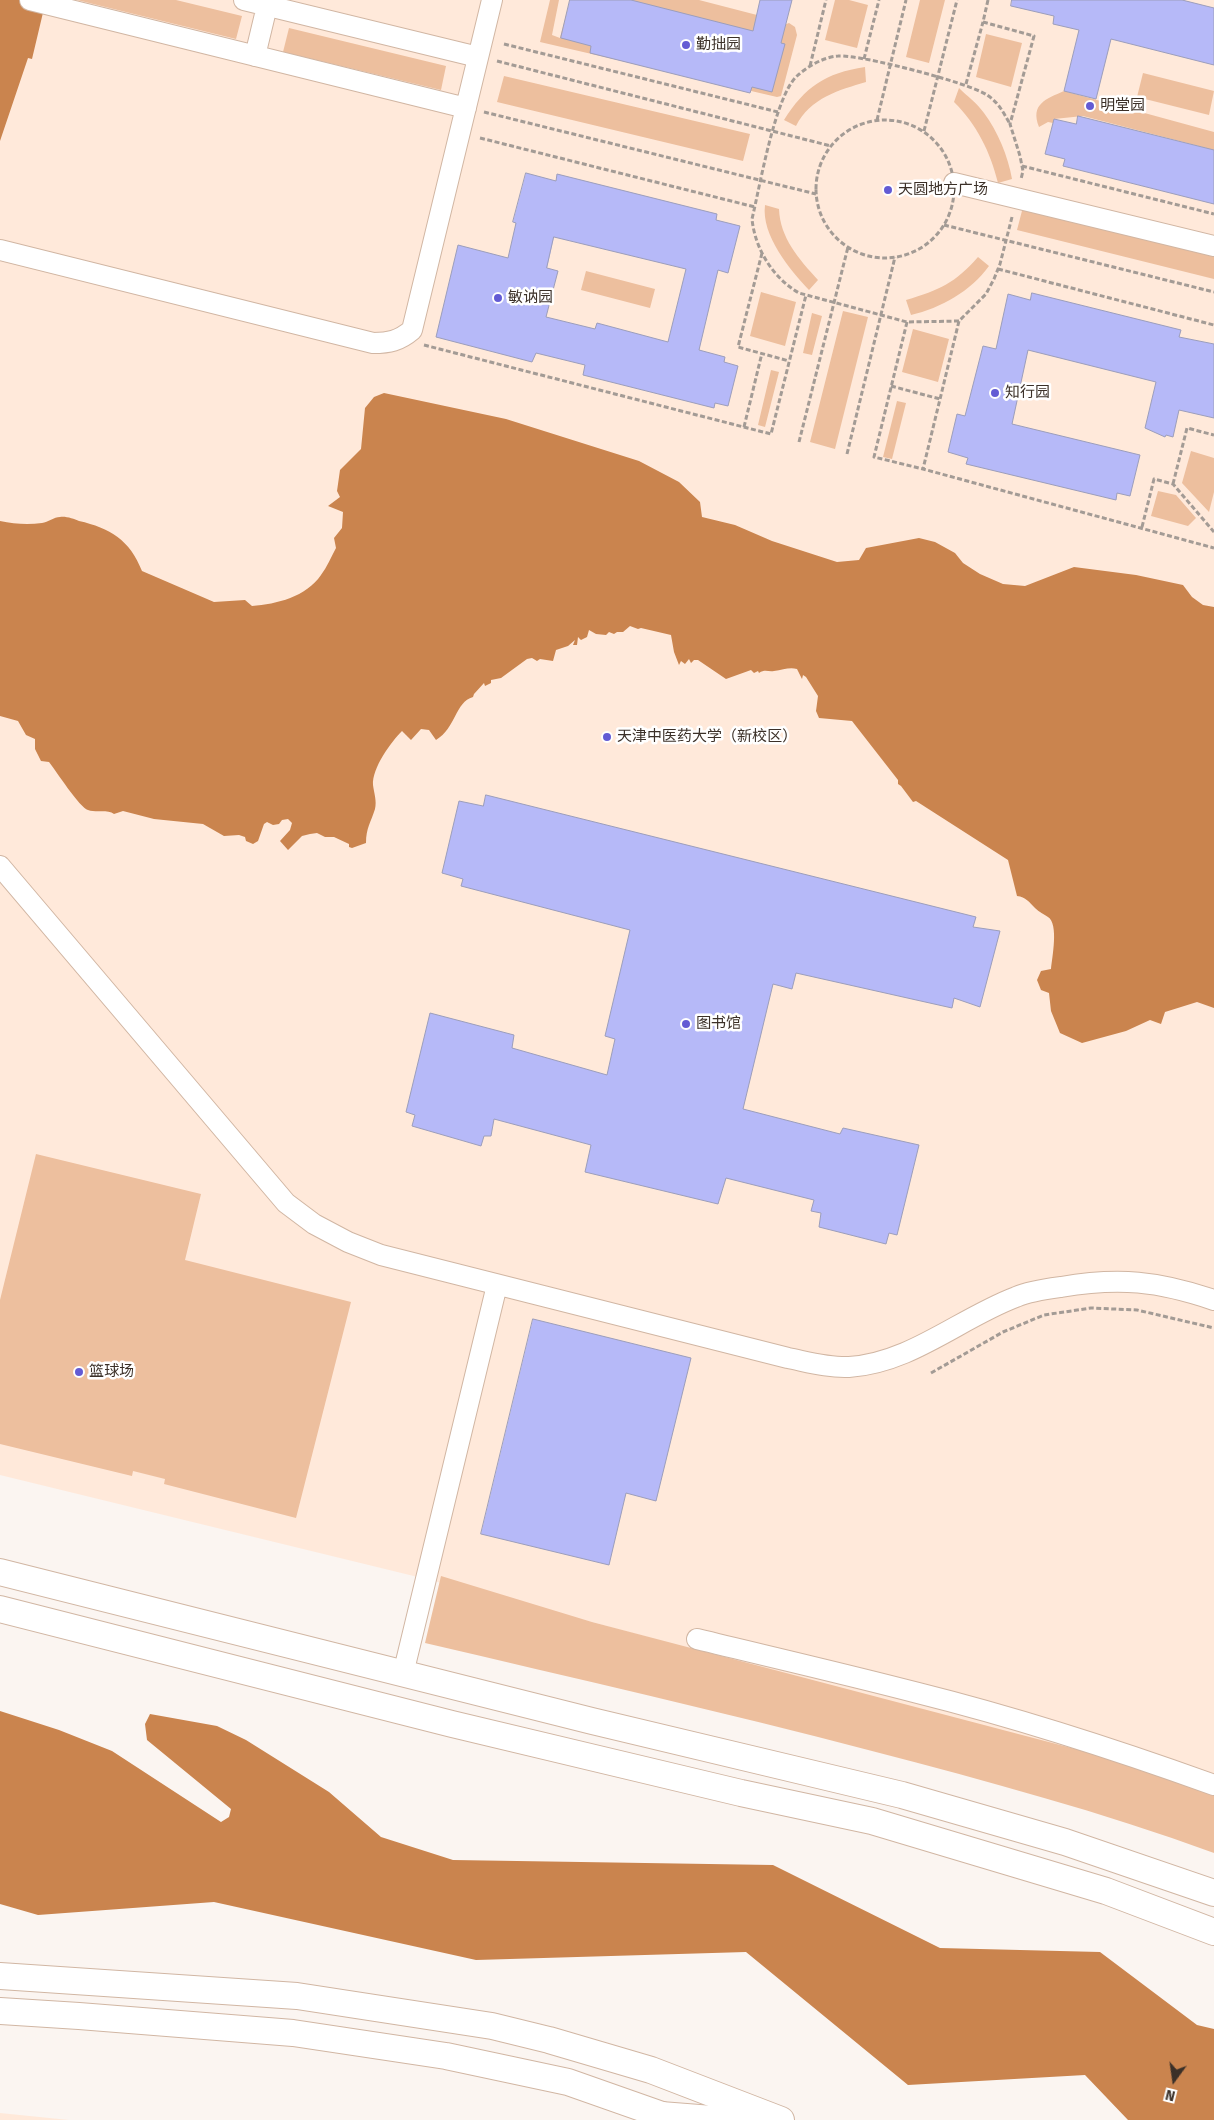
<!DOCTYPE html>
<meta charset="utf-8">
<style>
body{margin:0}
#map{position:relative;width:1214px;height:2120px;overflow:hidden;background:#fbf5f1;font-family:"Fira Sans",sans-serif}
canvas{display:block}
.north{position:absolute;left:1149px;top:2055px;width:50px;height:50px;-webkit-text-stroke:4px #fff;paint-order:stroke;rotate:194deg;font-size:14px;font-weight:700;line-height:20px;text-align:center;color:#3b3028}
.north::after{content:'';display:block;margin:auto;width:18px;height:22px;background:#3b3028;clip-path:polygon(50% 0,100% 100%,50% 72%,0 100%)}
</style>
<div id="map">
<canvas width="1214" height="2120"></canvas>
<div class="north">N</div>
</div>
<script>
const ctx = document.querySelector('canvas').getContext('2d');
ctx.lineJoin = 'round';
function fillPath(path, color) { ctx.fillStyle = color; ctx.fill(path, 'evenodd'); }
function trace(path, color, width, dash) { ctx.strokeStyle = color; ctx.lineWidth = width; ctx.lineCap = dash ? 'butt' : 'round'; ctx.setLineDash(dash || []); ctx.stroke(path); }
function drawText(font, color, halo, rows, align = 'center') {
  ctx.font = font + ' "Fira Sans","Noto Sans SC",sans-serif'; ctx.lineWidth = 5; ctx.setLineDash([]); ctx.textBaseline = 'middle'; ctx.strokeStyle = halo; ctx.fillStyle = color; for (const [text, x, y, turn = 0] of rows) {
    ctx.save(); ctx.translate(x, y); ctx.rotate((+turn || 0) * Math.PI / 180); ctx.textAlign = isNaN(turn) ? turn : align; if (halo) ctx.strokeText(text, 0, 0); ctx.fillText(text, 0, 0); ctx.restore();
  }
}
const built = new Path2D(`
 M 0,0 L 1214,0 L 1214,1792 L 592,1622 L 426,1579 L 0,1475 Z
 M 0,2113 L 69,2120 L 0,2120 Z`);
const green = new Path2D(`
 M 77,0 L 176,0 L 242,16 L 236,39 Z
 M 550,0 L 559,0 L 552,35 L 560,38 L 570,0 L 699,0 L 757,15 L 763,33 L 789,23 L 795,27 L 797,35 L 781,96 L 777,97 L 540,42 Z
 M 835,0 L 849,0 L 868,5 L 857,48 L 825,40 Z
 M 920,0 L 945,0 L 929,63 L 906,57 Z
 M 289,28 L 446,66 L 441,90 L 283,52 Z
 M 986,34 L 1022,43 L 1011,87 L 976,77 Z
 M 865,67 L 866,82 C 839,90 810,98 796,126 L 784,120 C 805,87 825,73 865,67 Z
 M 1143,73 L 1214,91 L 1209,115 L 1137,97 Z
 M 504,76 L 750,134 L 743,161 L 497,102 Z
 M 959,88 C 967,96 977,103 984,113 C 998,132 1008,156 1012,179 L 998,183 C 990,151 977,125 954,102 Z
 M 1064,91 L 1214,132 L 1214,150 L 1083,116 L 1054,119 L 1053,123 L 1048,122 L 1039,127 C 1030,104 1046,99 1064,91 Z
 M 765,205 L 779,209 C 780,238 799,259 818,280 L 809,290 C 790,270 761,235 765,205 Z
 M 1023,207 L 1214,254 L 1214,279 L 1017,230 Z
 M 978,257 L 989,266 C 971,291 941,308 911,315 L 906,300 C 940,290 955,283 978,257 Z
 M 586,271 L 655,289 L 650,308 L 581,290 Z
 M 761,292 L 796,302 L 785,346 L 750,336 Z
 M 843,311 L 868,317 L 835,449 L 810,442 Z
 M 812,313 L 822,316 L 812,355 L 803,353 Z
 M 913,329 L 949,339 L 938,382 L 902,372 Z
 M 771,370 L 779,372 L 765,427 L 758,425 Z
 M 897,401 L 906,403 L 892,459 L 883,457 Z
 M 1191,451 L 1214,458 L 1214,492 L 1209,512 L 1182,483 Z
 M 1158,491 L 1176,495 L 1196,518 L 1188,526 L 1151,516 Z
 M 36,1154 L 201,1194 L 185,1260 L 351,1302 L 296,1518 L 164,1484 L 165,1479 L 133,1471 L 132,1476 L 0,1444 L 0,1300 Z
 M 441,1576 L 592,1622 L 1121,1761 L 1214,1793 L 1214,1853 C 1102,1812 987,1781 872,1751 C 723,1712 574,1678 425,1643 Z`);
const water = new Path2D(`
 M 0,0 L 46,0 L 32,59 L 28,58 L 0,141 Z
 M 384,393 L 506,419 L 639,461 L 679,482 L 700,502 L 702,517 L 735,525 L 772,541 L 837,562 L 859,560 L 866,548 L 919,538 L 935,542 L 955,553 L 963,563 L 980,574 L 1003,584 L 1025,586 L 1074,567 L 1136,575 L 1183,585 L 1192,597 L 1203,605 L 1214,607 L 1214,1008 L 1197,1002 L 1165,1012 L 1161,1024 L 1150,1020 L 1126,1031 L 1082,1043 L 1060,1033 L 1051,1011 L 1049,993 L 1041,990 L 1037,980 L 1041,971 L 1051,969 C 1052,958 1059,924 1048,917 C 1044,914 1039,912 1035,908 C 1029,902 1026,897 1017,896 L 1008,860 L 916,801 L 913,802 L 901,786 L 898,784 L 898,780 L 852,721 L 819,718 L 816,711 L 818,696 L 806,677 L 803,675 L 802,679 L 797,669 C 789,667 783,670 774,671 C 768,672 765,669 759,673 L 758,671 L 754,673 L 751,670 L 726,679 L 698,660 L 694,660 L 691,663 L 689,659 L 685,664 L 681,661 L 679,665 L 674,652 L 671,635 L 641,628 L 638,629 L 630,626 L 623,632 L 617,632 L 614,634 L 609,632 L 606,635 L 596,634 L 589,630 L 587,637 L 581,640 L 578,637 L 577,645 L 573,645 L 575,640 L 568,646 L 556,650 L 553,661 L 540,659 L 537,661 L 532,658 L 527,659 L 501,678 L 491,680 L 491,683 L 485,686 L 484,683 L 474,694 L 473,697 C 455,702 456,728 436,740 L 429,730 L 421,729 L 411,740 L 402,731 C 391,742 372,768 373,785 C 374,793 377,801 375,809 C 371,822 366,828 366,843 L 352,848 L 349,847 L 349,844 L 334,837 L 325,837 L 317,833 L 310,834 L 302,836 L 288,850 L 280,841 L 290,830 L 292,823 L 288,819 L 282,820 L 279,824 L 273,825 L 267,822 L 264,824 L 258,841 L 253,844 L 246,841 L 245,837 L 239,835 L 224,836 L 203,824 L 154,819 L 123,811 L 114,814 C 108,809 96,813 88,810 C 80,808 56,771 49,762 L 41,761 L 35,749 L 35,739 L 26,735 L 18,721 L 0,716 L 0,521 C 14,524 28,525 42,523 C 48,522 54,517 60,517 C 66,516 74,519 79,521 C 110,528 130,540 142,571 L 214,602 L 245,600 L 252,606 C 277,604 306,597 321,575 C 327,567 331,557 336,548 L 334,538 L 342,528 L 343,512 L 328,506 L 340,497 L 337,491 L 340,470 L 361,449 L 365,408 L 374,397 Z
 M 0,1711 L 59,1730 L 112,1751 L 221,1822 L 229,1817 L 231,1809 L 147,1740 L 145,1724 L 150,1714 L 217,1726 L 246,1740 L 329,1792 L 381,1837 L 453,1860 L 773,1865 L 940,1948 L 1100,1952 L 1197,2025 L 1214,2029 L 1214,2120 L 1128,2120 L 1085,2075 L 908,2085 L 746,1952 L 476,1960 L 214,1902 L 38,1915 L 0,1904 Z`);
const building = new Path2D(`
 M 570,0 L 631,0 L 753,31 L 760,0 L 792,0 L 781,43 L 785,44 L 772,92 L 752,87 L 750,93 L 590,53 L 591,46 L 561,38 Z
 M 1012,0 L 1182,0 L 1214,8 L 1214,65 L 1111,39 L 1096,99 L 1064,91 L 1079,30 L 1053,24 L 1054,16 L 1011,6 Z
 M 1078,116 L 1214,150 L 1214,204 L 1063,166 L 1065,159 L 1045,154 L 1054,119 L 1076,124 Z
 M 526,173 L 556,181 L 557,174 L 717,214 L 716,220 L 740,226 L 728,273 L 718,270 L 699,350 L 725,357 L 724,362 L 738,366 L 728,406 L 715,403 L 714,408 L 583,375 L 585,365 L 536,353 L 532,362 L 436,337 L 458,245 L 508,258 L 516,223 L 513,222 ZM 554,237 L 686,269 L 668,342 L 597,323 L 595,329 L 546,317 L 558,271 L 547,268 Z
 M 1032,293 L 1181,330 L 1179,337 L 1214,344 L 1214,418 L 1179,410 L 1173,437 L 1166,435 L 1165,437 L 1145,428 L 1156,382 L 1028,350 L 1012,424 L 1140,455 L 1130,496 L 1117,493 L 1116,500 L 966,464 L 968,458 L 948,452 L 957,414 L 965,416 L 983,346 L 996,349 L 1008,294 L 1030,300 Z
 M 486,795 L 976,917 L 973,927 L 1000,931 L 980,1007 L 954,998 L 952,1008 L 796,973 L 792,989 L 773,984 L 743,1109 L 840,1134 L 843,1128 L 919,1145 L 897,1235 L 889,1233 L 886,1244 L 819,1227 L 821,1213 L 811,1211 L 814,1200 L 726,1178 L 718,1204 L 585,1172 L 591,1145 L 494,1119 L 491,1136 L 484,1136 L 481,1146 L 412,1126 L 415,1115 L 406,1112 L 430,1013 L 514,1035 L 512,1048 L 607,1075 L 615,1039 L 605,1036 L 630,930 L 461,886 L 463,879 L 442,873 L 459,801 L 483,806 Z
 M 533,1319 L 691,1358 L 656,1501 L 626,1493 L 609,1565 L 481,1534 Z`);
const path = new Path2D(`
 M 988,0 L 983,22 L 1034,36 L 1010,124 L 1020,156 L 1023,171 L 1021,179
 M 504,44 L 778,112
 M 864,59 L 879,0
 M 497,61 L 831,146
 M 810,66 L 826,0
 M 966,84 L 983,22
 M 484,112 L 816,194
 M816 189a69 69 0 1 1 138 0a69 69 0 1 1-138 0Z
 M 877,120 L 906,0
 M 924,131 L 957,0
 M 480,138 L 755,207
 M 1022,166 L 1214,214
 M 1012,217 L 1000,264 L 994,279 L 986,294 L 959,321 L 923,469 L 1214,548
 M 944,225 L 1214,292
 M 762,253 L 738,347 L 789,361
 M 998,269 L 1214,325
 M 959,321 L 907,322 L 799,293 C 773,278 755,249 752,219 C 760,186 775,96 797,76 C 808,66 824,57 838,56 C 859,54 970,83 987,95 C 999,103 1003,112 1010,124
 M 907,322 L 874,457 L 923,469
 M 424,345 L 771,434 L 806,295
 M 891,386 L 940,399
 M 744,427 L 762,353
 M 799,442 L 848,247
 M 847,454 L 895,257
 M 1173,484 L 1187,428 L 1214,435
 M 1142,527 L 1154,479 L 1173,484 L 1214,532
 M 931,1373 L 1003,1332 L 1044,1315 L 1091,1308 L 1137,1310 L 1214,1328`);
const minor = new Path2D(`
 M 30,0 L 466,108
 M 244,0 L 478,57
 M 255,56 L 267,6
 M 954,183 L 1214,246
 M 0,250 L 373,343 C 389,343 399,341 412,330 L 492,0
 M 0,866 L 286,1203 L 314,1224 L 348,1242 L 381,1255 L 788,1358 C 808,1362 829,1368 849,1367 C 911,1363 960,1318 1016,1297 C 1030,1291 1046,1289 1061,1287 C 1119,1277 1158,1281 1214,1300
 M 697,1639 C 771,1657 845,1674 918,1693 C 1018,1718 1117,1750 1214,1785
 M 403,1674 L 497,1285
 M 661,2112 L 763,2120`);
const major = new Path2D(`
 M 0,1572 L 592,1721 L 902,1795 L 1065,1842 L 1214,1893
 M 0,1609 L 452,1724 L 741,1793 L 872,1821 L 1106,1891 L 1214,1932
 M 0,1976 L 297,1996 L 492,2026 L 549,2040 L 651,2070 L 781,2120
 M 0,2011 L 79,2016 L 293,2033 L 446,2056 L 568,2082 L 676,2120`);
const markers = [
 [686,45,5,"#635bd4"],
 [1090,106,5,"#635bd4"],
 [888,190,5,"#635bd4"],
 [498,298,5,"#635bd4"],
 [995,393,5,"#635bd4"],
 [607,737,5,"#635bd4"],
 [686,1024,5,"#635bd4"],
 [79,1372,5,"#635bd4"]
];
const poiNames = [
 ["勤拙园",696,45],
 ["明堂园",1100,106],
 ["天圆地方广场",898,190],
 ["敏讷园",508,298],
 ["知行园",1005,393],
 ["天津中医药大学（新校区）",617,737],
 ["图书馆",696,1024],
 ["篮球场",89,1372]
];
fillPath(built, '#ffe9da');
fillPath(green, '#edbf9e');
fillPath(water, '#ca844e');
fillPath(building, '#b6b9f8');
trace(building, '#9c9ebb', 1);
trace(minor, '#d1b6a3', 22);
trace(major, '#d1b6a3', 28);
trace(path, '#a39b95', 3, [5, 2.5]);
trace(minor, '#fff', 20);
trace(major, '#fff', 26);
for (const [x, y, r, color] of markers) { const dot = new Path2D(); dot.arc(x, y, r, 0, 2 * Math.PI); ctx.fillStyle = color; ctx.fill(dot); trace(dot, '#fff', 2); }
drawText('15px', '#3b3028', '#fff', poiNames, 'left');
</script>
